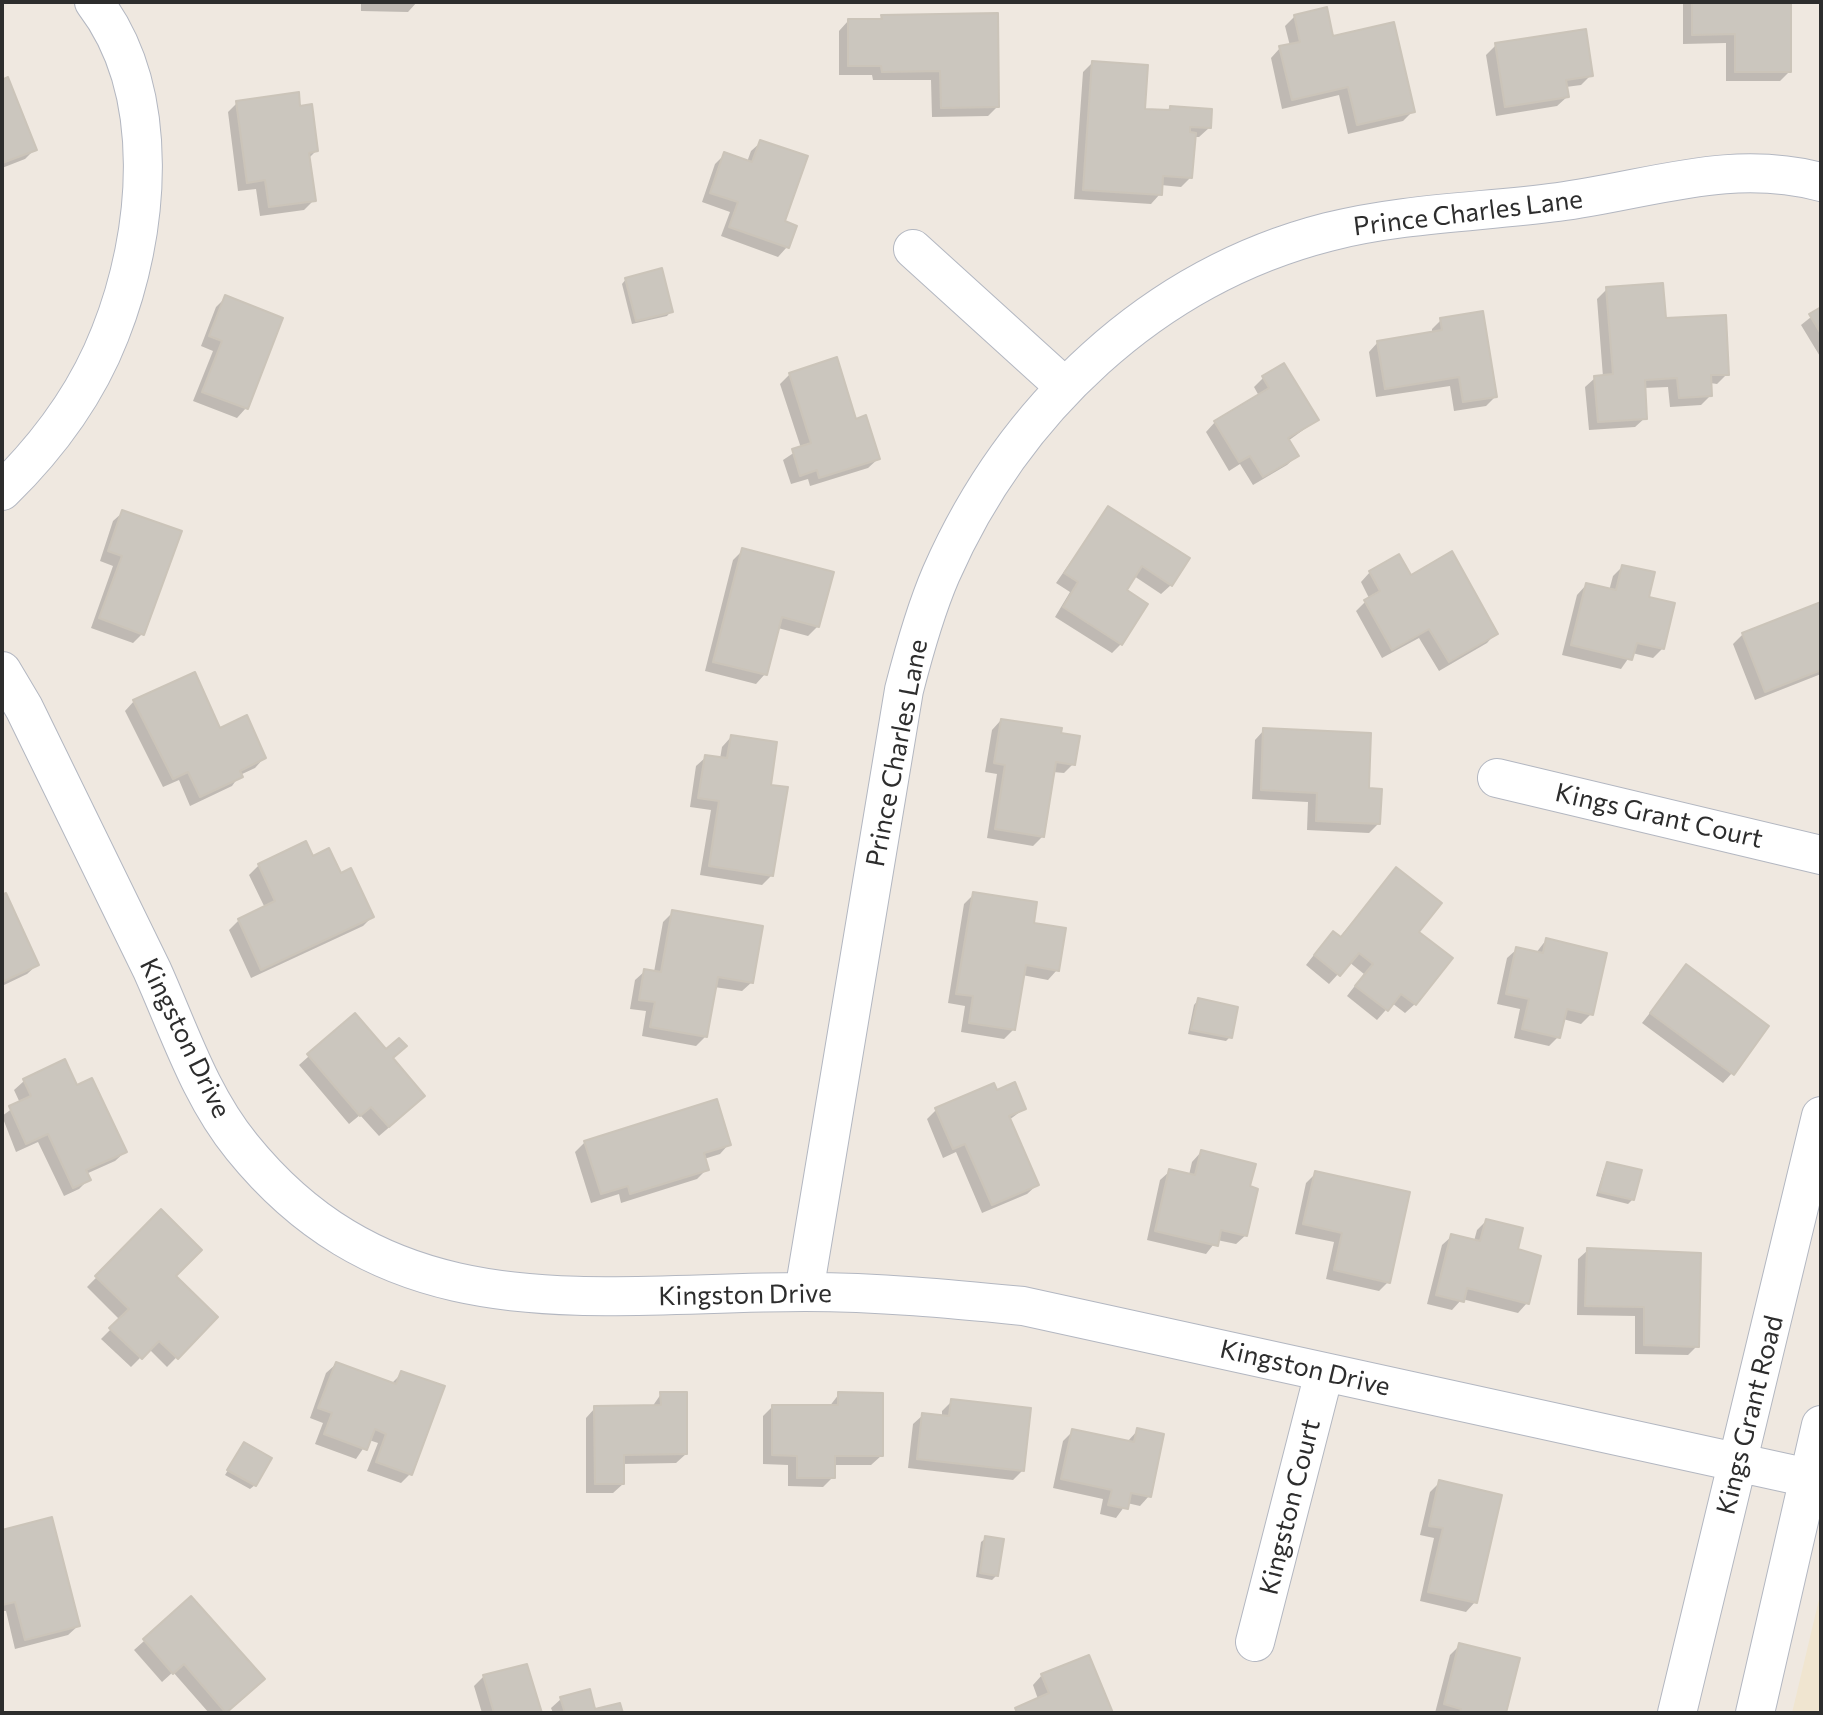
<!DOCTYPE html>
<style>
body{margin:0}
#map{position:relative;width:1823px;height:1715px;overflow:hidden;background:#efe8e0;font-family:Commissioner,sans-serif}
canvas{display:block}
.frame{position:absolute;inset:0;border:4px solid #2d2d2d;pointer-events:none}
</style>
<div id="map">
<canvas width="1823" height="1715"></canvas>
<div class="frame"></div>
</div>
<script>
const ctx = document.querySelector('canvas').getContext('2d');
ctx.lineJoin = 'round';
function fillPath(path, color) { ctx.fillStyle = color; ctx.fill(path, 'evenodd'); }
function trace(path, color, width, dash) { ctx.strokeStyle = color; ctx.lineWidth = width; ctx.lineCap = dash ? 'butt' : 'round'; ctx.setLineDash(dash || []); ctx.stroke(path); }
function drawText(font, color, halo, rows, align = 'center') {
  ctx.font = font + ' Commissioner,sans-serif'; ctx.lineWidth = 5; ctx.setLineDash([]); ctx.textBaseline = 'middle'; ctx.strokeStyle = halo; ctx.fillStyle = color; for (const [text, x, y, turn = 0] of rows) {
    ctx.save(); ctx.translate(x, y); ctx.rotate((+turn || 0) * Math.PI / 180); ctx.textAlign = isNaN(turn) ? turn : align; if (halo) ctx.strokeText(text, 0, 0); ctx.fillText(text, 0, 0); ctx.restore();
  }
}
const education = new Path2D(`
 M 1821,1591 L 1821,1713 L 1792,1713 Z`);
const shadow = new Path2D(`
 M 361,2 L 417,2 L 408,12 L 361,11 Z
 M 1683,2 L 1789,2 L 1790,71 L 1780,81 L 1726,81 L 1726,43 L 1683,44 Z
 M 882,16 L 998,106 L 988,116 L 932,117 L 931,80 L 873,80 L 872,75 L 839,75 L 839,31 L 848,21 L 878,21 Z
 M 1295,16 L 1332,38 L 1413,111 L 1403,121 L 1348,134 L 1339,95 L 1282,109 L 1271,58 L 1280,48 L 1290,46 L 1285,26 Z
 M 1496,45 L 1591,75 L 1581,85 L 1566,87 L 1567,97 L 1557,106 L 1496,116 L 1486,55 Z
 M 1092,63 L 1144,110 L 1166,112 L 1170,107 L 1209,128 L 1199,137 L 1193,137 L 1191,177 L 1181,187 L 1161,185 L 1160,194 L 1151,204 L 1074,199 L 1083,72 Z
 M 7,80 L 35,149 L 25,159 L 2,168 L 2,82 Z
 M 237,103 L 299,108 L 316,151 L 308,159 L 314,200 L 304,210 L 260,216 L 256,189 L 238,191 L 228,112 Z
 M 761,142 L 787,247 L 778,257 L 721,236 L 730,212 L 702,202 L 715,164 L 725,154 L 747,162 L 751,151 Z
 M 626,279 L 671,311 L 667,316 L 632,324 L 622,284 Z
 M 1607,289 L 1664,320 L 1727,374 L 1717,384 L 1710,383 L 1710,396 L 1701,405 L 1670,407 L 1668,387 L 1644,388 L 1645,418 L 1635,427 L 1589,430 L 1585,387 L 1595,378 L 1603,377 L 1597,299 Z
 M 226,297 L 246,408 L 237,418 L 193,401 L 213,351 L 201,346 L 216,307 Z
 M 1821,309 L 1821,358 L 1801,325 Z
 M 1441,320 L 1495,397 L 1486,406 L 1454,411 L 1450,386 L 1376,397 L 1369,352 L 1378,342 L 1432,334 L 1432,329 Z
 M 790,374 L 855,421 L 878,459 L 868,468 L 810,486 L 808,479 L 791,484 L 783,460 L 801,448 L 780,384 Z
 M 1263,378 L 1317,420 L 1288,441 L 1297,456 L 1287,465 L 1253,485 L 1240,464 L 1229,471 L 1206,432 L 1215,422 L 1259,396 L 1254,387 Z
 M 1108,508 L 1171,585 L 1161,594 L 1134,576 L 1125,591 L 1121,644 L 1112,653 L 1055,617 L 1070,592 L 1056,583 Z
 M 123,512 L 142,634 L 133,643 L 91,628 L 113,566 L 100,561 L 113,521 Z
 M 743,550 L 818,626 L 808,636 L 778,628 L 765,674 L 756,684 L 705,671 L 733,560 Z
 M 1622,567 L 1647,599 L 1663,648 L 1653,658 L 1632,653 L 1621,669 L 1562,655 L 1577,595 L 1586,585 L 1609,591 L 1613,576 Z
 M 1370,572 L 1410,577 L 1496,633 L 1487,643 L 1439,671 L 1419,638 L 1382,658 L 1356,611 L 1369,598 L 1361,582 Z
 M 1821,604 L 1821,674 L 1755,700 L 1733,644 L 1743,634 Z
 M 134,701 L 219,730 L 264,758 L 255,768 L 240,775 L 232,786 L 190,806 L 179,780 L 163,787 L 125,711 Z
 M 1001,720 L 1059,735 L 1073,764 L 1064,773 L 1053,772 L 1043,836 L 1033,846 L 987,838 L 997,774 L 985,772 L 992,730 Z
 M 1264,730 L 1367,790 L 1379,823 L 1369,833 L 1307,830 L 1308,802 L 1252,799 L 1255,740 Z
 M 731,737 L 769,786 L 772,875 L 762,885 L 700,875 L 711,810 L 690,807 L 696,766 L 706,757 L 720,759 L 722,747 Z
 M 313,859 L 340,875 L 372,917 L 363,926 L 251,978 L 229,930 L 239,920 L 265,908 L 249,875 L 259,865 Z
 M 1396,869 L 1416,932 L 1415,1004 L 1405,1013 L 1392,1003 L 1377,1020 L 1347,996 L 1364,974 L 1349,962 L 1329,984 L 1306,965 L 1324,942 L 1339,938 Z
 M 974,894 L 1032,925 L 1057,970 L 1048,980 L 1022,975 L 1014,1029 L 1004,1039 L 961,1032 L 965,1006 L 948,1003 L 964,904 Z
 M 5,895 L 37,965 L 27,974 L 2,986 L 2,897 Z
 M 673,912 L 752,982 L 742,991 L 714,987 L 706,1036 L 696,1046 L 642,1036 L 646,1011 L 630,1009 L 635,980 L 645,971 L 654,972 L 663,922 Z
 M 1546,940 L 1591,1014 L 1581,1024 L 1563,1019 L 1558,1037 L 1549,1046 L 1514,1038 L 1520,1009 L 1497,1004 L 1507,958 L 1517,949 L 1536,953 Z
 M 1686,967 L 1732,1073 L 1723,1083 L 1642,1023 Z
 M 1198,1000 L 1230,1037 L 1226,1041 L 1188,1034 L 1194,1005 Z
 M 355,1015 L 391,1059 L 414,1106 L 379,1136 L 360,1115 L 349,1124 L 299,1065 Z
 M 65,1062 L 76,1087 L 125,1152 L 115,1161 L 86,1174 L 88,1180 L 79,1189 L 64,1196 L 38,1142 L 16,1152 L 2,1116 L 20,1103 L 14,1090 L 24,1081 Z
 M 996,1092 L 1024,1109 L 1009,1120 L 1037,1185 L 1027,1194 L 982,1213 L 956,1152 L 943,1158 L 927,1119 L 936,1110 Z
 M 585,1142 L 729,1144 L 720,1154 L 704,1159 L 707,1169 L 697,1179 L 621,1203 L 619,1194 L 591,1203 L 575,1152 Z
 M 1201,1152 L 1248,1187 L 1246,1235 L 1236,1244 L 1217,1240 L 1206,1254 L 1147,1240 L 1160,1180 L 1170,1171 L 1189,1175 L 1192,1162 Z
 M 1608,1164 L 1633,1199 L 1628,1204 L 1596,1196 L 1604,1169 Z
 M 1316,1173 L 1388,1282 L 1379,1291 L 1326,1279 L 1334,1242 L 1295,1234 L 1306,1183 Z
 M 161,1212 L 174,1276 L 216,1317 L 167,1367 L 149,1349 L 131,1367 L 101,1339 L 120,1320 L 87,1287 Z
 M 1486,1221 L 1516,1251 L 1527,1303 L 1518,1313 L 1462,1299 L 1452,1310 L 1427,1304 L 1442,1245 L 1452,1236 L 1474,1241 L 1477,1230 Z
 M 1588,1250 L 1697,1346 L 1688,1355 L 1635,1354 L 1635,1316 L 1577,1315 L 1578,1259 Z
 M 336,1364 L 391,1384 L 402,1373 L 410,1474 L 401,1483 L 367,1471 L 378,1443 L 369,1440 L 356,1459 L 315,1444 L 323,1423 L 310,1418 L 326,1373 Z
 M 661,1394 L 686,1454 L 676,1463 L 623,1464 L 623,1484 L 613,1493 L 586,1493 L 586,1418 L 595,1408 L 652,1407 Z
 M 839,1394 L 881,1456 L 871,1465 L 833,1465 L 833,1477 L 823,1487 L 788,1486 L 788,1465 L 763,1464 L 763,1416 L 773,1406 L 829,1407 Z
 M 952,1401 L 1023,1470 L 1013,1480 L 908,1468 L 913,1424 L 923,1415 L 942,1417 L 942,1411 Z
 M 1138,1430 L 1149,1496 L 1140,1506 L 1127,1503 L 1116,1518 L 1100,1514 L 1103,1499 L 1053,1488 L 1063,1441 L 1073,1431 L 1127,1442 Z
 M 244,1444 L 255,1485 L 250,1489 L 225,1475 Z
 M 1440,1482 L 1475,1602 L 1466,1612 L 1420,1601 L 1434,1538 L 1420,1535 L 1430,1492 Z
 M 51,1519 L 78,1626 L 68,1635 L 15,1649 L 6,1611 L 2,1611 L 2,1531 Z
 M 986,1538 L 997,1575 L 992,1580 L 976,1577 L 981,1542 Z
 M 191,1599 L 253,1688 L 224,1713 L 209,1713 L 173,1672 L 162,1682 L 134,1650 Z
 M 1460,1645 L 1518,1660 L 1504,1713 L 1435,1713 L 1450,1655 Z
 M 1088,1657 L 1111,1713 L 1012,1713 L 1038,1699 L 1033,1685 L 1042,1675 Z
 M 526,1666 L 540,1713 L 482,1713 L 474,1686 L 484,1676 Z
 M 561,1699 L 594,1711 L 619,1705 L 621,1713 L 553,1713 L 551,1708 Z`);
const building = new Path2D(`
 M 1692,2 L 1791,2 L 1791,72 L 1735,72 L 1735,34 L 1692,35 Z
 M 1327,7 L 1333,36 L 1394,22 L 1415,112 L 1357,125 L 1348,87 L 1292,100 L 1279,46 L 1300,42 L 1294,15 Z
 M 998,13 L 999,107 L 941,108 L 940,71 L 882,72 L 881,66 L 848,66 L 848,19 L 882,19 L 881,15 Z
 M 1586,29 L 1593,76 L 1566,80 L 1569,97 L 1505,107 L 1495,43 Z
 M 1092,61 L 1148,65 L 1145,109 L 1170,110 L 1170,106 L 1212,109 L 1211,128 L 1190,127 L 1190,132 L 1196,133 L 1192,178 L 1163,176 L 1162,195 L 1083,190 Z
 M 8,77 L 37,150 L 2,163 L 2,80 Z
 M 299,92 L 300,106 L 312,104 L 318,151 L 309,153 L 316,201 L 269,207 L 265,180 L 247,183 L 236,101 Z
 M 760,140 L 808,156 L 785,221 L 797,226 L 789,248 L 729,227 L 738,202 L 710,193 L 724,152 L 752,162 Z
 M 662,268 L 673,312 L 636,321 L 625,278 Z
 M 1663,283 L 1666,318 L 1726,315 L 1729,375 L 1711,375 L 1712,396 L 1679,398 L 1677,378 L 1645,380 L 1647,419 L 1598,422 L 1594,376 L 1613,374 L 1606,287 Z
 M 225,295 L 283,318 L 248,409 L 202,392 L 222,341 L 209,336 Z
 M 1821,307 L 1821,334 L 1809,314 Z
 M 1483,311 L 1497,397 L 1463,402 L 1459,377 L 1385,389 L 1377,341 L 1442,330 L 1440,318 Z
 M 837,357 L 856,419 L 866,415 L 880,459 L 819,478 L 817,470 L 800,476 L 792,449 L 811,443 L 789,373 Z
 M 1284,363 L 1319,420 L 1288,438 L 1299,456 L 1263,477 L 1250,456 L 1239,462 L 1214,421 L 1269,388 L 1262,376 Z
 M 1108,506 L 1190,558 L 1172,586 L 1142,566 L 1127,590 L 1148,604 L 1122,645 L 1063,607 L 1078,582 L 1064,573 Z
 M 122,510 L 182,531 L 144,635 L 99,618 L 122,556 L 108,551 Z
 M 742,548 L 834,572 L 819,627 L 782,617 L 767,675 L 713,662 Z
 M 1452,551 L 1498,634 L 1449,662 L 1429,629 L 1392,650 L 1364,600 L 1380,591 L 1369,571 L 1399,554 L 1411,575 Z
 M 1622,565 L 1655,572 L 1649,597 L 1675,603 L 1664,649 L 1637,643 L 1632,660 L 1571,645 L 1586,583 L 1616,590 Z
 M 1821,602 L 1821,670 L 1765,692 L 1742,633 Z
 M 195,672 L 220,728 L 247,715 L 266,758 L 240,771 L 243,777 L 200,797 L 188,772 L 173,779 L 133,700 Z
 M 1001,719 L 1062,728 L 1061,733 L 1080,736 L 1075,765 L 1056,762 L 1044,837 L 995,829 L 1005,765 L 994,763 Z
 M 1263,728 L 1371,733 L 1369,788 L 1382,789 L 1380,824 L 1316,821 L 1317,793 L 1261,790 Z
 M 731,735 L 777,742 L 771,785 L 788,787 L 773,876 L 709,866 L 719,801 L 698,798 L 705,755 L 727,758 Z
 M 306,841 L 313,856 L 329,848 L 341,873 L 351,868 L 374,917 L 261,970 L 238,919 L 275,901 L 258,864 Z
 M 1396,867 L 1442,903 L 1419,932 L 1453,958 L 1416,1005 L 1401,994 L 1388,1011 L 1355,986 L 1373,964 L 1359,953 L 1340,976 L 1314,955 L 1333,931 L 1341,937 Z
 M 973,892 L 1037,902 L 1034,923 L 1066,928 L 1059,971 L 1026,965 L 1015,1030 L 969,1023 L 973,996 L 956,994 Z
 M 6,893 L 39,965 L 2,982 L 2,895 Z
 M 672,910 L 763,926 L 753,983 L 718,977 L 707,1037 L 650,1027 L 655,1002 L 639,1000 L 644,969 L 661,972 Z
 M 1546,938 L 1607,953 L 1593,1015 L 1567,1009 L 1560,1038 L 1522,1029 L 1529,999 L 1506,994 L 1516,947 L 1543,953 Z
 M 1686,964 L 1769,1026 L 1734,1075 L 1650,1013 Z
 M 1198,998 L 1238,1007 L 1232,1038 L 1191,1030 Z
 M 355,1013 L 386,1049 L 399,1038 L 407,1046 L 393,1058 L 425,1096 L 389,1127 L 371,1107 L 360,1116 L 307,1054 Z
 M 65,1059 L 77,1085 L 92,1078 L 127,1152 L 86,1170 L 91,1180 L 73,1188 L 48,1134 L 26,1144 L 9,1106 L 31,1096 L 23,1079 Z
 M 1015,1082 L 1026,1109 L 1009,1116 L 1039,1185 L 992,1205 L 965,1144 L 953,1149 L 935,1108 L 994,1083 L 997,1090 Z
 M 717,1099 L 731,1145 L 704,1153 L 709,1170 L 630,1194 L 628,1186 L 601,1194 L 584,1141 Z
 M 1201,1150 L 1256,1164 L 1250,1186 L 1258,1189 L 1247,1236 L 1221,1230 L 1218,1246 L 1155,1231 L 1169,1169 L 1195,1175 Z
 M 1607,1162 L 1642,1170 L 1634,1200 L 1599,1192 Z
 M 1315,1171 L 1410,1192 L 1390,1283 L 1334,1270 L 1342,1233 L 1303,1224 Z
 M 161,1209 L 202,1250 L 176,1276 L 218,1317 L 178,1359 L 159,1341 L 142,1359 L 109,1328 L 129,1309 L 95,1276 Z
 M 1486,1219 L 1523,1228 L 1518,1249 L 1541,1256 L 1529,1304 L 1467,1288 L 1464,1302 L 1436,1295 L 1451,1234 L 1480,1241 Z
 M 1587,1248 L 1701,1253 L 1699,1347 L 1644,1345 L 1644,1307 L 1585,1306 Z
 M 336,1362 L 396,1384 L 401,1371 L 445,1386 L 412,1475 L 376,1462 L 386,1434 L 375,1429 L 367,1450 L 324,1434 L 332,1413 L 318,1408 Z
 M 660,1392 L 687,1392 L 687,1454 L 624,1455 L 624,1484 L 595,1484 L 594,1406 L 661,1405 Z
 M 838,1392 L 883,1393 L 883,1456 L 835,1456 L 835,1478 L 797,1478 L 797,1456 L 772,1455 L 772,1405 L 838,1405 Z
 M 951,1399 L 1031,1408 L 1024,1471 L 917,1459 L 922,1413 L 949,1416 Z
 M 1137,1428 L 1164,1434 L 1151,1497 L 1131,1493 L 1128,1509 L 1108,1505 L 1112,1490 L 1061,1479 L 1072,1429 L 1134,1442 Z
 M 244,1442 L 272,1458 L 256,1486 L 227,1470 Z
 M 1439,1480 L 1502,1495 L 1477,1603 L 1428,1592 L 1443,1528 L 1429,1526 Z
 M 52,1517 L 80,1626 L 25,1640 L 15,1602 L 2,1605 L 2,1530 Z
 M 985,1536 L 1004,1539 L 998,1576 L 980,1573 Z
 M 191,1596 L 265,1679 L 226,1713 L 184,1664 L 173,1674 L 143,1639 Z
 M 1459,1643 L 1520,1658 L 1506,1713 L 1460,1713 L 1461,1709 L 1444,1704 Z
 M 1089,1655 L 1113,1713 L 1017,1713 L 1015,1708 L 1049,1693 L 1041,1674 Z
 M 527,1664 L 542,1713 L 494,1713 L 483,1675 Z
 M 590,1689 L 595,1709 L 620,1703 L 623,1713 L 565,1713 L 560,1697 Z`);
const minor = new Path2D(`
 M 913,249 L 1065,387
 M 2,491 C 47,447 87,393 110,334 C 150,234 163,92 94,2
 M 2,671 L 24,708 C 67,796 110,883 152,970 C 179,1030 200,1096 242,1147 C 394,1335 593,1292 805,1292 C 879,1292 951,1299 1023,1306 L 1809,1478
 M 1497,778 L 1821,855
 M 804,1292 L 904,690 C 914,651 925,611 941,574 C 1013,410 1152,277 1328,232 C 1403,213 1482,212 1558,202 C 1650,190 1728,158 1821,182
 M 1255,1642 L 1324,1373
 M 1677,1713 L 1821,1116
 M 1755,1713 L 1821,1425`);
const streetNames = [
 ["Prince Charles Lane",1468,213,-7],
 ["Prince Charles Lane",897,753,-79],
 ["Kings Grant Court",1659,816,13],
 ["Kingston Drive",185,1038,64],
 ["Kingston Drive",745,1295,-1],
 ["Kingston Drive",1305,1368,13],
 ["Kings Grant Road",1750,1415,-76],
 ["Kingston Court",1290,1507,-76]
];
fillPath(education, '#f0e5d0');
fillPath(shadow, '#0003');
fillPath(building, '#cbc6be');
trace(building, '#cbc4b9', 2);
trace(minor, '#b3b7c1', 40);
trace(minor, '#fff', 38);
drawText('26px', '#2d2d2d', '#fff', streetNames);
</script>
